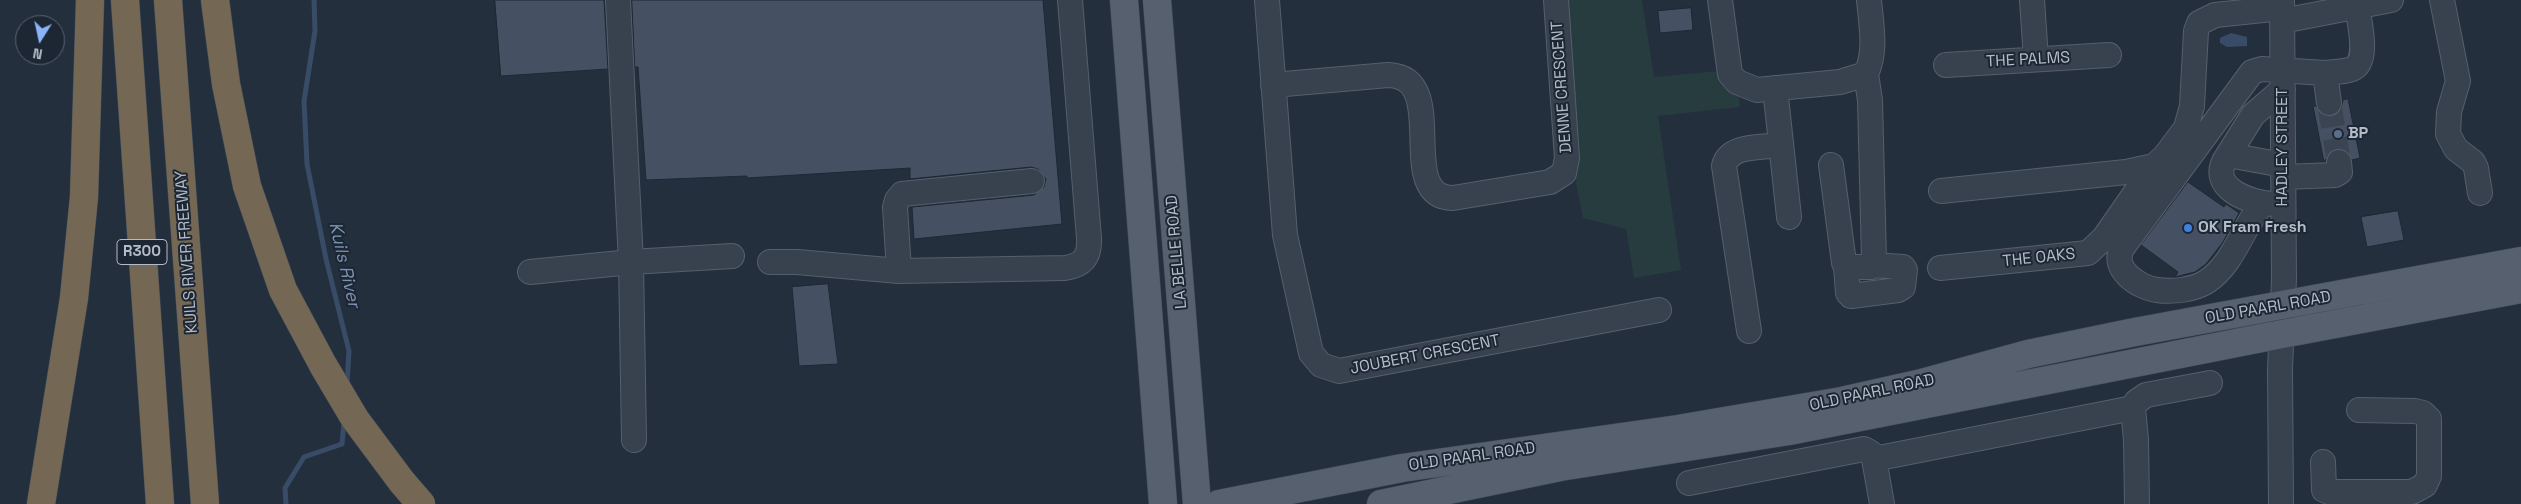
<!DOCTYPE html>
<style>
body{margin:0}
#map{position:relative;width:2521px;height:504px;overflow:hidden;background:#242f3e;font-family:"Space Grotesk",sans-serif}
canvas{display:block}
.north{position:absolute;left:15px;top:15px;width:50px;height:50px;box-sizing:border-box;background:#1d2633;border:1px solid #59626f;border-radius:50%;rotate:190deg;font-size:14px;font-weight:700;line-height:20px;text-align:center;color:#b4bcc9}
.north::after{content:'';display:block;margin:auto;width:18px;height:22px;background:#8ab4f8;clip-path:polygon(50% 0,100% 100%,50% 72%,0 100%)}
</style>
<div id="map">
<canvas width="2521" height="504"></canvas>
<div class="north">N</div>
</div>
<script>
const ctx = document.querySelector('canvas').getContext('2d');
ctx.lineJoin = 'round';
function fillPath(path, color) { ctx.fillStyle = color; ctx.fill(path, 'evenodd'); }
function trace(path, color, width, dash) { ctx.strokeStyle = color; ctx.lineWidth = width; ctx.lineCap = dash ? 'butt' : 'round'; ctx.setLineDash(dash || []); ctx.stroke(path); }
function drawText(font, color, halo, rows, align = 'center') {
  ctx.font = font + ' "Space Grotesk",sans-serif'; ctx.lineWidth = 4; ctx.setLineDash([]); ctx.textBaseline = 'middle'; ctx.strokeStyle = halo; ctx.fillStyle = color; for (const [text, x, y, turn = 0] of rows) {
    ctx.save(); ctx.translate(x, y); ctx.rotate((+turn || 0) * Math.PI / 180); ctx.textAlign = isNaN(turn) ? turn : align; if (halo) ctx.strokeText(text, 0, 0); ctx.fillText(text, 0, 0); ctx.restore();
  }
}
const green = new Path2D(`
 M 1561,0 L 1642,0 L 1654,77 L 1720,71 L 1738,91 L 1740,107 L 1658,116 L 1681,270 L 1634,278 L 1626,229 L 1583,218 L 1573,169 Z`);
const water = new Path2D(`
 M 2231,33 L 2247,37 L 2247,46 L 2227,47 L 2220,43 L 2220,38 Z`);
const stream = new Path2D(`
 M 314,0 L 315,31 L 304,101 L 307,164 L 326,259 L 349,351 L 347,384
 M 286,504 L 285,488 L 304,457 L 342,444 L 344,422`);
const building = new Path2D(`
 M 495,0 L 604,0 L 608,69 L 501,76 Z
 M 632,0 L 1043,0 L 1062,224 L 914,239 L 912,207 L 1034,195 L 1044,187 L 1046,179 L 1038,169 L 1031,167 L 910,179 L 910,168 L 747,178 L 747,176 L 646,180 L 638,67 L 635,67 Z
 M 1691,8 L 1693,30 L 1660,33 L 1658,11 Z
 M 2348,99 L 2360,158 L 2352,160 L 2345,150 L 2337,148 L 2331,151 L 2324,162 L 2313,106 L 2316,106 L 2323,115 L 2331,116 L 2341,109 L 2343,100 Z
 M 2188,182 L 2224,207 L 2226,204 L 2239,213 L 2223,242 L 2206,264 L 2195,272 L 2175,277 L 2178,272 L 2141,245 Z
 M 2398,211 L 2404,240 L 2367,247 L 2361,217 Z
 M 828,284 L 838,364 L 799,366 L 792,287 Z`);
const minorTunnel = new Path2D(`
 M 2329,103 L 2339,162`);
const minor = new Path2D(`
 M 618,0 L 631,262 L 634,440
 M 1267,0 L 1285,235 L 1311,353 L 1321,365 L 1339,371 L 1659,310
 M 1720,0 L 1730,74 L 1737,82 L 1757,90 L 1840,82 L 1866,74 C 1877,51 1871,24 1869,0
 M 2032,0 L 2036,59
 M 2442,0 L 2458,81 L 2449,112 L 2448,134 L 2456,149 L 2473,162 L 2476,168 L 2480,193
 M 2282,21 L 2391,0
 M 1946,65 L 2109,55
 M 2325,73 C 2333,72 2344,72 2352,69 C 2370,62 2359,21 2357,6
 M 1273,85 L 1388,75 C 1453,77 1393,197 1453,198 L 1550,182 L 1564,173 L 1567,158 L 1556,0
 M 1775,88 L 1789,217
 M 2228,155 L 2253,115 L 2283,89
 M 1831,165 L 1844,263 L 1846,267 L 1871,267 L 1874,260 L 1870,100 L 1866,74
 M 2283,177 L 2335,175 L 2340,172 L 2339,162
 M 1941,191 L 2126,172 L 2154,166 L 2165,156 L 2186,128 L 2192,106 L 2196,31 L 2199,23 L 2215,15 L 2282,8
 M 2262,204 C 2242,228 2234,264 2206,282 C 2193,290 2173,292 2157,290 C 2139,288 2109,268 2123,247 L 2252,72 L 2262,69 L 2325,73 L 2329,103
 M 2277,204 C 2251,204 2204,188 2228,155 L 2283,165
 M 770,262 L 797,262 L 899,271 L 1065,268 C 1084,265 1090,256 1089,238 L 1070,0
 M 1846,267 L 1848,293 L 1851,296 L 1898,290 L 1903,287 L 1905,270 L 1903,267 L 1873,265
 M 1940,268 L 2088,253 L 2104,238 L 2154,166
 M 899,271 L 895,207 L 897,200 L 902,194 L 1032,181
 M 530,272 L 631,262 L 732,256
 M 1749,331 L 1724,166 C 1729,144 1763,148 1781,145
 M 2133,408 L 2136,440 L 2137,504
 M 2359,410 L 2415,411 L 2423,413 L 2429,419 L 2429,476 L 2425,485 L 2412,492 L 2363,492
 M 1874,459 L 1882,504
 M 2323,462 L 2324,490 L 2329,492 L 2363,492 L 2363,504
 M 1689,483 L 1864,449 L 1871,453 L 1874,459 L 2133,408 L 2136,402 L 2146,395 L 2210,383
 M 2281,504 L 2280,369 L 2284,279 L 2282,0`);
const major = new Path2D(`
 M 1124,0 L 1163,504
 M 1157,0 L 1197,504
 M 1219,504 L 1402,468 L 1678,429 L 1842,401 L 1918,384 L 2028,354 L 2135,332 L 2521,261
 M 1381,504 L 1560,467 L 1789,431 L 2282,334 L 2521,289`);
const highway = new Path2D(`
 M 125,0 L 160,504
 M 168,0 L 205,504
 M 215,0 L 226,84 L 247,186 L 283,290 L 323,365 L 355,419 L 402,482 L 421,504
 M 41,504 L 74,298 L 84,197 L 90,0`);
const markers = [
 [2338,134,5,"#5c6f8a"],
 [2188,228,5,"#3f7fe0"]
];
const shields = [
 [142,252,50]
];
const shieldNames = [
 ["R300",142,252]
];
const streetNames = [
 ["THE PALMS",2028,60,-3],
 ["DENNE CRESCENT",1562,87,-94],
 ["HADLEY STREET",2283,147,-90],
 ["KUILS RIVER FREEWAY",187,252,-94],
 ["LA BELLE ROAD",1177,252,-95],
 ["THE OAKS",2039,258,-6],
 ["OLD PAARL ROAD",2268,308,-10],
 ["JOUBERT CRESCENT",1425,355,-11],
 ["OLD PAARL ROAD",1872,393,-12],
 ["OLD PAARL ROAD",1472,457,-8]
];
const poiNames = [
 ["BP",2348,134],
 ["OK Fram Fresh",2198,228]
];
const waterNames = [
 ["Kuils River",344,265,77]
];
fillPath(green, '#263c3f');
fillPath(water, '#394c67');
trace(stream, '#394c67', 5);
fillPath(building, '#455162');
trace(building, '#1f2835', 1);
trace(minorTunnel, '#3a4453', 24, [24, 12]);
trace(minor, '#565f6c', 26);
trace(major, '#414a57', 29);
trace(highway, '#434c59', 29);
trace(minor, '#38414e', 24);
trace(major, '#56606e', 28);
trace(highway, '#746855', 28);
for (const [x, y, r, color] of markers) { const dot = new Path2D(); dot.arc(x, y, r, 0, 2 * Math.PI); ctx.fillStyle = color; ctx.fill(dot); trace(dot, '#1d2633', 2); }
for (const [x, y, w] of shields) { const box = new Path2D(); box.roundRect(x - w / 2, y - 12.5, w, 25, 4); ctx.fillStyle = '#1d2633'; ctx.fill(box); trace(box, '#b4bcc9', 1); }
drawText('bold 15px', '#b4bcc9', null, shieldNames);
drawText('16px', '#b4bcc9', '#1d2633', streetNames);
drawText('bold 16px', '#b4bcc9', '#1d2633', poiNames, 'left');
drawText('italic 18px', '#7c92b1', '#1d2633', waterNames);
</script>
